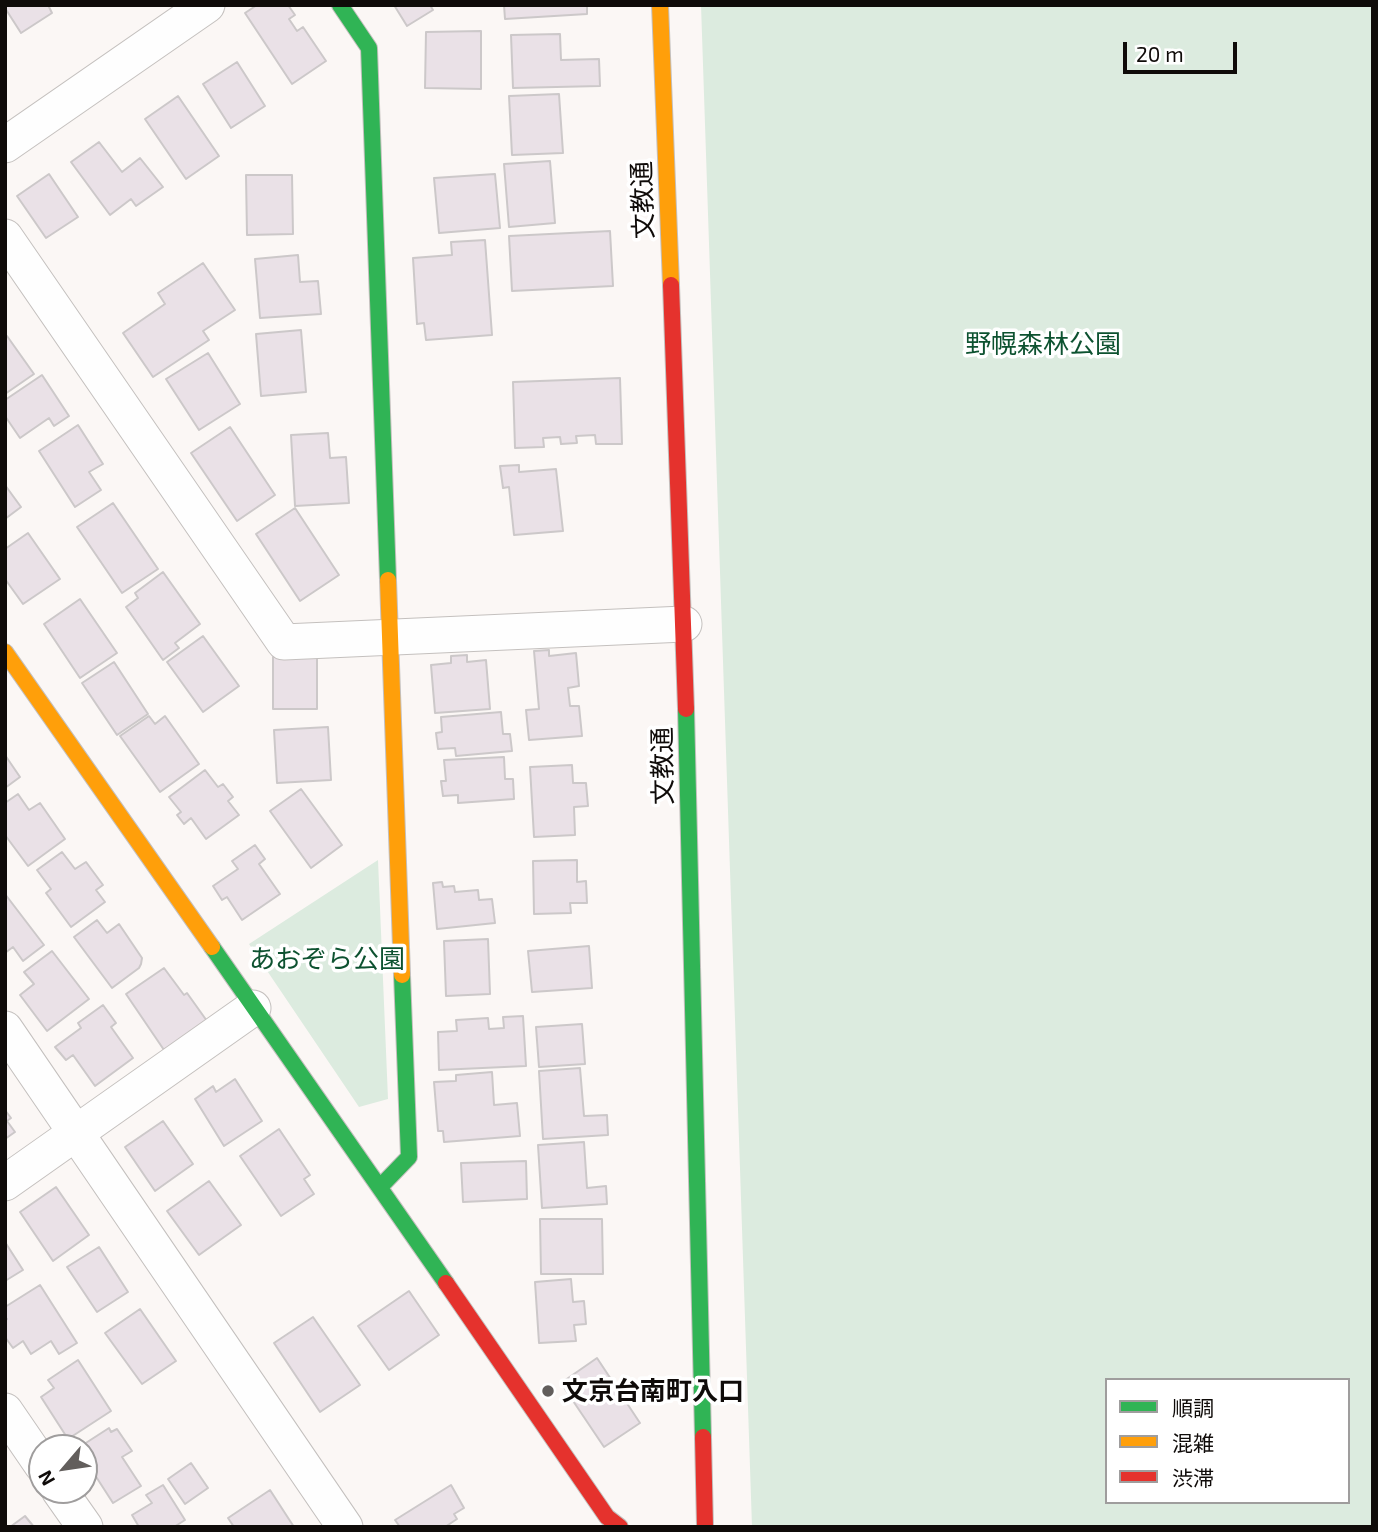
<!DOCTYPE html>
<meta charset="utf-8">
<style>
body{margin:0}
#map{position:relative;width:1378px;height:1532px;overflow:hidden;background:#fbf7f5;font-family:"Exo 2","Noto Sans JP",sans-serif}
canvas{display:block}
.frame{position:absolute;inset:0;border:7px solid #0f0b09;pointer-events:none}
.legend{position:absolute;left:1105px;top:1378px;width:245px;height:126px;box-sizing:border-box;background:#fff;border:2px solid #9f9d9d;margin:0;padding:9px 12px;list-style:none;font-size:21px;color:#0f0b09}
.legend li{display:flex;align-items:center;gap:14px;height:35px}
.legend b{width:35px;border:2px solid #9f9d9d}
.north{position:absolute;left:28px;top:1434px;width:70px;height:70px;box-sizing:border-box;background:#fff;border:2px solid #9f9d9d;border-radius:50%;rotate:241deg;font-size:19px;font-weight:700;line-height:28px;text-align:center;color:#0f0b09}
.north::after{content:'';display:block;margin:auto;width:24px;height:32px;background:#625e5c;clip-path:polygon(50% 0,100% 100%,50% 72%,0 100%)}
.scale{position:absolute;left:1123px;top:42px;width:114px;height:32px;box-sizing:border-box;border:4px solid #0f0b09;border-top:0;padding-left:9px;font-size:21px;line-height:24px;white-space:nowrap;color:#0f0b09;-webkit-text-stroke:5px #fff;paint-order:stroke}
</style>
<div id="map">
<canvas width="1378" height="1532"></canvas>
<div class="frame"></div>
<ul class="legend">
<li><b style="height:9px;background:#30b455"></b>順調</li>
<li><b style="height:9px;background:#ff9f0a"></b>混雑</li>
<li><b style="height:9px;background:#e5322d"></b>渋滞</li>
</ul>
<div class="north">N</div>
<div class="scale">20 m</div>
</div>
<script>
const ctx = document.querySelector('canvas').getContext('2d');
ctx.lineJoin = 'round';
function fillPath(path, color) { ctx.fillStyle = color; ctx.fill(path, 'evenodd'); }
function trace(path, color, width, dash) { ctx.strokeStyle = color; ctx.lineWidth = width; ctx.lineCap = dash ? 'butt' : 'round'; ctx.setLineDash(dash || []); ctx.stroke(path); }
function drawText(font, color, halo, rows, align = 'center') {
  ctx.font = font + ' "Exo 2","Noto Sans JP",sans-serif'; ctx.lineWidth = 7; ctx.setLineDash([]); ctx.textBaseline = 'middle'; ctx.strokeStyle = halo; ctx.fillStyle = color; for (const [text, x, y, turn = 0] of rows) {
    ctx.save(); ctx.translate(x, y); ctx.rotate((+turn || 0) * Math.PI / 180); ctx.textAlign = isNaN(turn) ? turn : align; if (halo) ctx.strokeText(text, 0, 0); ctx.fillText(text, 0, 0); ctx.restore();
  }
}
const green = new Path2D(`
 M 701,5 L 1373,5 L 1373,1527 L 752,1527 ZM 1107,1380 L 1348,1380 L 1348,1502 L 1107,1502 Z
 M 378,860 L 388,1099 L 359,1107 L 249,944 Z`);
const building = new Path2D(`
 M 5,5 L 48,5 L 52,13 L 21,33 L 5,8 Z
 M 257,5 L 288,5 L 295,15 L 289,19 L 297,31 L 303,27 L 326,61 L 292,84 L 245,13 Z
 M 394,5 L 430,5 L 433,10 L 407,26 Z
 M 504,5 L 587,5 L 587,14 L 505,19 Z
 M 481,31 L 481,89 L 425,88 L 426,32 Z
 M 560,34 L 561,60 L 599,59 L 600,86 L 513,88 L 511,35 Z
 M 237,62 L 265,106 L 231,128 L 203,84 Z
 M 559,94 L 563,153 L 512,155 L 509,96 Z
 M 178,96 L 219,156 L 186,179 L 145,119 Z
 M 99,142 L 122,172 L 140,158 L 163,187 L 136,206 L 131,199 L 110,215 L 71,162 Z
 M 550,161 L 555,223 L 509,227 L 504,164 Z
 M 49,174 L 78,217 L 46,238 L 17,196 Z
 M 495,174 L 500,228 L 439,233 L 434,178 Z
 M 246,175 L 292,175 L 293,234 L 247,235 Z
 M 610,231 L 613,286 L 512,291 L 509,236 Z
 M 485,240 L 492,335 L 426,340 L 424,323 L 417,324 L 413,258 L 452,255 L 451,242 Z
 M 298,255 L 300,282 L 318,281 L 321,314 L 260,318 L 255,259 Z
 M 203,263 L 235,310 L 203,331 L 209,340 L 153,377 L 123,333 L 165,304 L 158,293 Z
 M 301,330 L 306,392 L 261,396 L 256,334 Z
 M 7,336 L 34,374 L 5,394 L 5,337 Z
 M 208,353 L 240,404 L 199,430 L 166,379 Z
 M 42,375 L 69,416 L 54,426 L 49,418 L 20,438 L 5,416 L 5,400 Z
 M 620,378 L 622,444 L 596,444 L 595,435 L 576,436 L 577,443 L 561,444 L 560,437 L 543,438 L 544,447 L 515,448 L 513,382 Z
 M 78,425 L 103,464 L 89,472 L 101,490 L 75,507 L 39,451 Z
 M 230,427 L 275,495 L 237,521 L 191,453 Z
 M 328,433 L 330,458 L 346,457 L 349,503 L 295,506 L 291,435 Z
 M 519,465 L 519,472 L 556,469 L 563,531 L 514,535 L 509,487 L 503,488 L 500,466 Z
 M 5,485 L 21,507 L 5,519 Z
 M 113,503 L 158,569 L 122,593 L 77,527 Z
 M 295,508 L 339,575 L 300,601 L 256,534 Z
 M 28,533 L 60,579 L 23,604 L 5,579 L 5,549 Z
 M 163,572 L 200,624 L 175,643 L 179,648 L 163,660 L 126,607 L 138,598 L 135,593 Z
 M 80,599 L 117,653 L 80,678 L 44,624 Z
 M 203,636 L 239,686 L 203,712 L 167,662 Z
 M 549,650 L 549,656 L 576,653 L 579,686 L 568,688 L 570,706 L 579,706 L 582,736 L 529,740 L 526,710 L 539,709 L 534,651 Z
 M 467,655 L 467,662 L 486,660 L 490,709 L 435,713 L 431,665 L 451,663 L 451,656 Z
 M 273,657 L 317,657 L 317,709 L 273,709 Z
 M 114,662 L 148,714 L 117,735 L 82,683 Z
 M 501,712 L 503,734 L 510,734 L 512,751 L 456,756 L 455,748 L 438,749 L 436,733 L 442,732 L 441,717 Z
 M 149,716 L 155,724 L 165,716 L 199,764 L 160,792 L 120,736 Z
 M 328,727 L 331,780 L 277,783 L 274,730 Z
 M 5,755 L 20,777 L 5,788 Z
 M 504,757 L 505,779 L 513,779 L 514,799 L 458,803 L 458,795 L 443,796 L 441,781 L 446,781 L 444,760 Z
 M 572,765 L 573,783 L 586,783 L 588,806 L 574,807 L 575,835 L 534,837 L 530,767 Z
 M 205,770 L 218,787 L 223,784 L 233,797 L 228,801 L 239,815 L 206,839 L 191,818 L 184,824 L 177,815 L 181,812 L 169,797 Z
 M 301,789 L 342,845 L 311,868 L 270,811 Z
 M 18,794 L 29,810 L 40,803 L 65,839 L 28,866 L 5,835 L 5,803 Z
 M 255,845 L 265,859 L 259,864 L 280,894 L 242,920 L 227,897 L 222,900 L 213,886 L 238,869 L 232,861 Z
 M 62,852 L 75,869 L 86,862 L 103,885 L 96,890 L 105,902 L 71,927 L 46,893 L 51,889 L 37,870 Z
 M 577,860 L 577,882 L 586,881 L 587,903 L 570,903 L 571,913 L 534,914 L 533,861 Z
 M 442,882 L 443,887 L 454,886 L 455,892 L 478,890 L 479,900 L 492,899 L 495,923 L 437,929 L 433,883 Z
 M 5,894 L 44,945 L 23,961 L 13,947 L 5,953 Z
 M 97,920 L 107,933 L 119,924 L 142,958 L 141,964 L 139,968 L 112,988 L 74,937 Z
 M 488,939 L 490,994 L 446,996 L 444,941 Z
 M 589,946 L 592,988 L 532,992 L 528,951 Z
 M 52,951 L 89,999 L 47,1031 L 20,995 L 34,984 L 24,972 Z
 M 164,968 L 184,995 L 187,993 L 207,1021 L 164,1050 L 126,994 Z
 M 103,1005 L 116,1023 L 111,1027 L 133,1058 L 95,1086 L 73,1055 L 66,1060 L 55,1047 L 81,1028 L 78,1023 Z
 M 523,1016 L 526,1066 L 439,1070 L 438,1032 L 457,1031 L 456,1020 L 488,1018 L 489,1029 L 504,1028 L 503,1017 Z
 M 582,1024 L 585,1064 L 539,1067 L 536,1027 Z
 M 580,1068 L 584,1116 L 607,1115 L 608,1135 L 543,1139 L 539,1071 Z
 M 492,1072 L 494,1105 L 517,1103 L 520,1136 L 444,1142 L 443,1131 L 438,1131 L 434,1082 L 456,1081 L 456,1075 Z
 M 235,1079 L 262,1121 L 224,1146 L 195,1099 L 213,1086 L 216,1092 Z
 M 5,1110 L 11,1118 L 7,1121 L 15,1132 L 5,1139 Z
 M 163,1121 L 193,1164 L 155,1191 L 125,1147 Z
 M 279,1129 L 310,1175 L 304,1179 L 314,1194 L 281,1216 L 240,1156 Z
 M 584,1142 L 587,1188 L 606,1186 L 607,1204 L 542,1208 L 538,1145 Z
 M 526,1161 L 527,1199 L 463,1202 L 461,1163 Z
 M 209,1181 L 241,1225 L 199,1255 L 167,1211 Z
 M 56,1187 L 89,1235 L 53,1261 L 20,1212 Z
 M 540,1219 L 602,1219 L 603,1274 L 541,1274 Z
 M 5,1242 L 23,1270 L 5,1281 Z
 M 99,1247 L 128,1292 L 97,1312 L 67,1267 Z
 M 571,1279 L 573,1302 L 584,1301 L 586,1324 L 574,1325 L 576,1341 L 539,1343 L 535,1282 Z
 M 40,1285 L 77,1343 L 59,1354 L 51,1341 L 31,1354 L 23,1341 L 13,1348 L 5,1337 L 5,1321 L 7,1319 L 5,1317 L 5,1307 Z
 M 409,1291 L 439,1335 L 389,1370 L 358,1326 Z
 M 140,1309 L 176,1361 L 142,1384 L 105,1333 Z
 M 313,1317 L 360,1385 L 320,1412 L 274,1343 Z
 M 597,1358 L 640,1423 L 604,1447 L 561,1383 Z
 M 78,1360 L 111,1411 L 68,1439 L 41,1397 L 54,1388 L 48,1380 Z
 M 109,1428 L 111,1432 L 117,1429 L 132,1451 L 122,1457 L 141,1486 L 113,1503 L 84,1458 L 84,1448 L 78,1448 Z
 M 191,1463 L 208,1488 L 185,1504 L 168,1479 Z
 M 163,1485 L 185,1520 L 174,1527 L 139,1527 L 132,1515 L 152,1503 L 146,1495 Z
 M 451,1485 L 464,1508 L 454,1514 L 457,1519 L 445,1527 L 400,1527 L 395,1520 Z
 M 270,1490 L 294,1527 L 234,1527 L 228,1518 Z
 M 25,1516 L 34,1527 L 10,1527 Z`);
const street = new Path2D(`
 M 5,145 L 207,5
 M 5,237 L 284,642 L 684,624
 M 5,1029 L 345,1527
 M 5,1183 L 253,1008
 M 5,1411 L 42,1465
 M 59,1490 L 85,1527`);
const fast = new Path2D(`
 M 340,5 L 369,48 L 388,580
 M 686,709 L 703,1437
 M 212,947 L 446,1283
 M 380,1187 L 409,1157 L 402,975`);
const slow = new Path2D(`
 M 660,5 L 671,285
 M 388,580 L 402,975
 M 5,652 L 212,947`);
const jam = new Path2D(`
 M 671,285 L 686,709
 M 446,1283 L 607,1517 L 620,1527
 M 703,1437 L 705,1527`);
const markers = [
 [548,1391,7,"#625e5c"]
];
const streetNames = [
 ["文教通",643,200,-92],
 ["文教通",663,766,-91]
];
const parkNames = [
 ["野幌森林公園",1043,344],
 ["あおぞら公園",327,959]
];
const poiNames = [
 ["文京台南町入口",562,1391]
];
fillPath(green, '#dcebdf');
fillPath(building, '#eae1e7');
trace(building, '#ccc8c9', 2);
trace(street, '#c4c0be', 37);
trace(fast, '#c4c0be', 18);
trace(slow, '#c4c0be', 18);
trace(jam, '#c4c0be', 18);
trace(street, '#fefefe', 35);
trace(fast, '#30b455', 16);
trace(slow, '#ff9f0a', 16);
trace(jam, '#e5322d', 16);
for (const [x, y, r, color] of markers) { const dot = new Path2D(); dot.arc(x, y, r, 0, 2 * Math.PI); ctx.fillStyle = color; ctx.fill(dot); trace(dot, '#fff', 2.5); }
drawText('26px', '#0f0b09', '#fff', streetNames);
drawText('26px', '#0d5230', '#fff', parkNames);
drawText('bold 26px', '#0f0b09', '#fff', poiNames, 'left');
</script>
